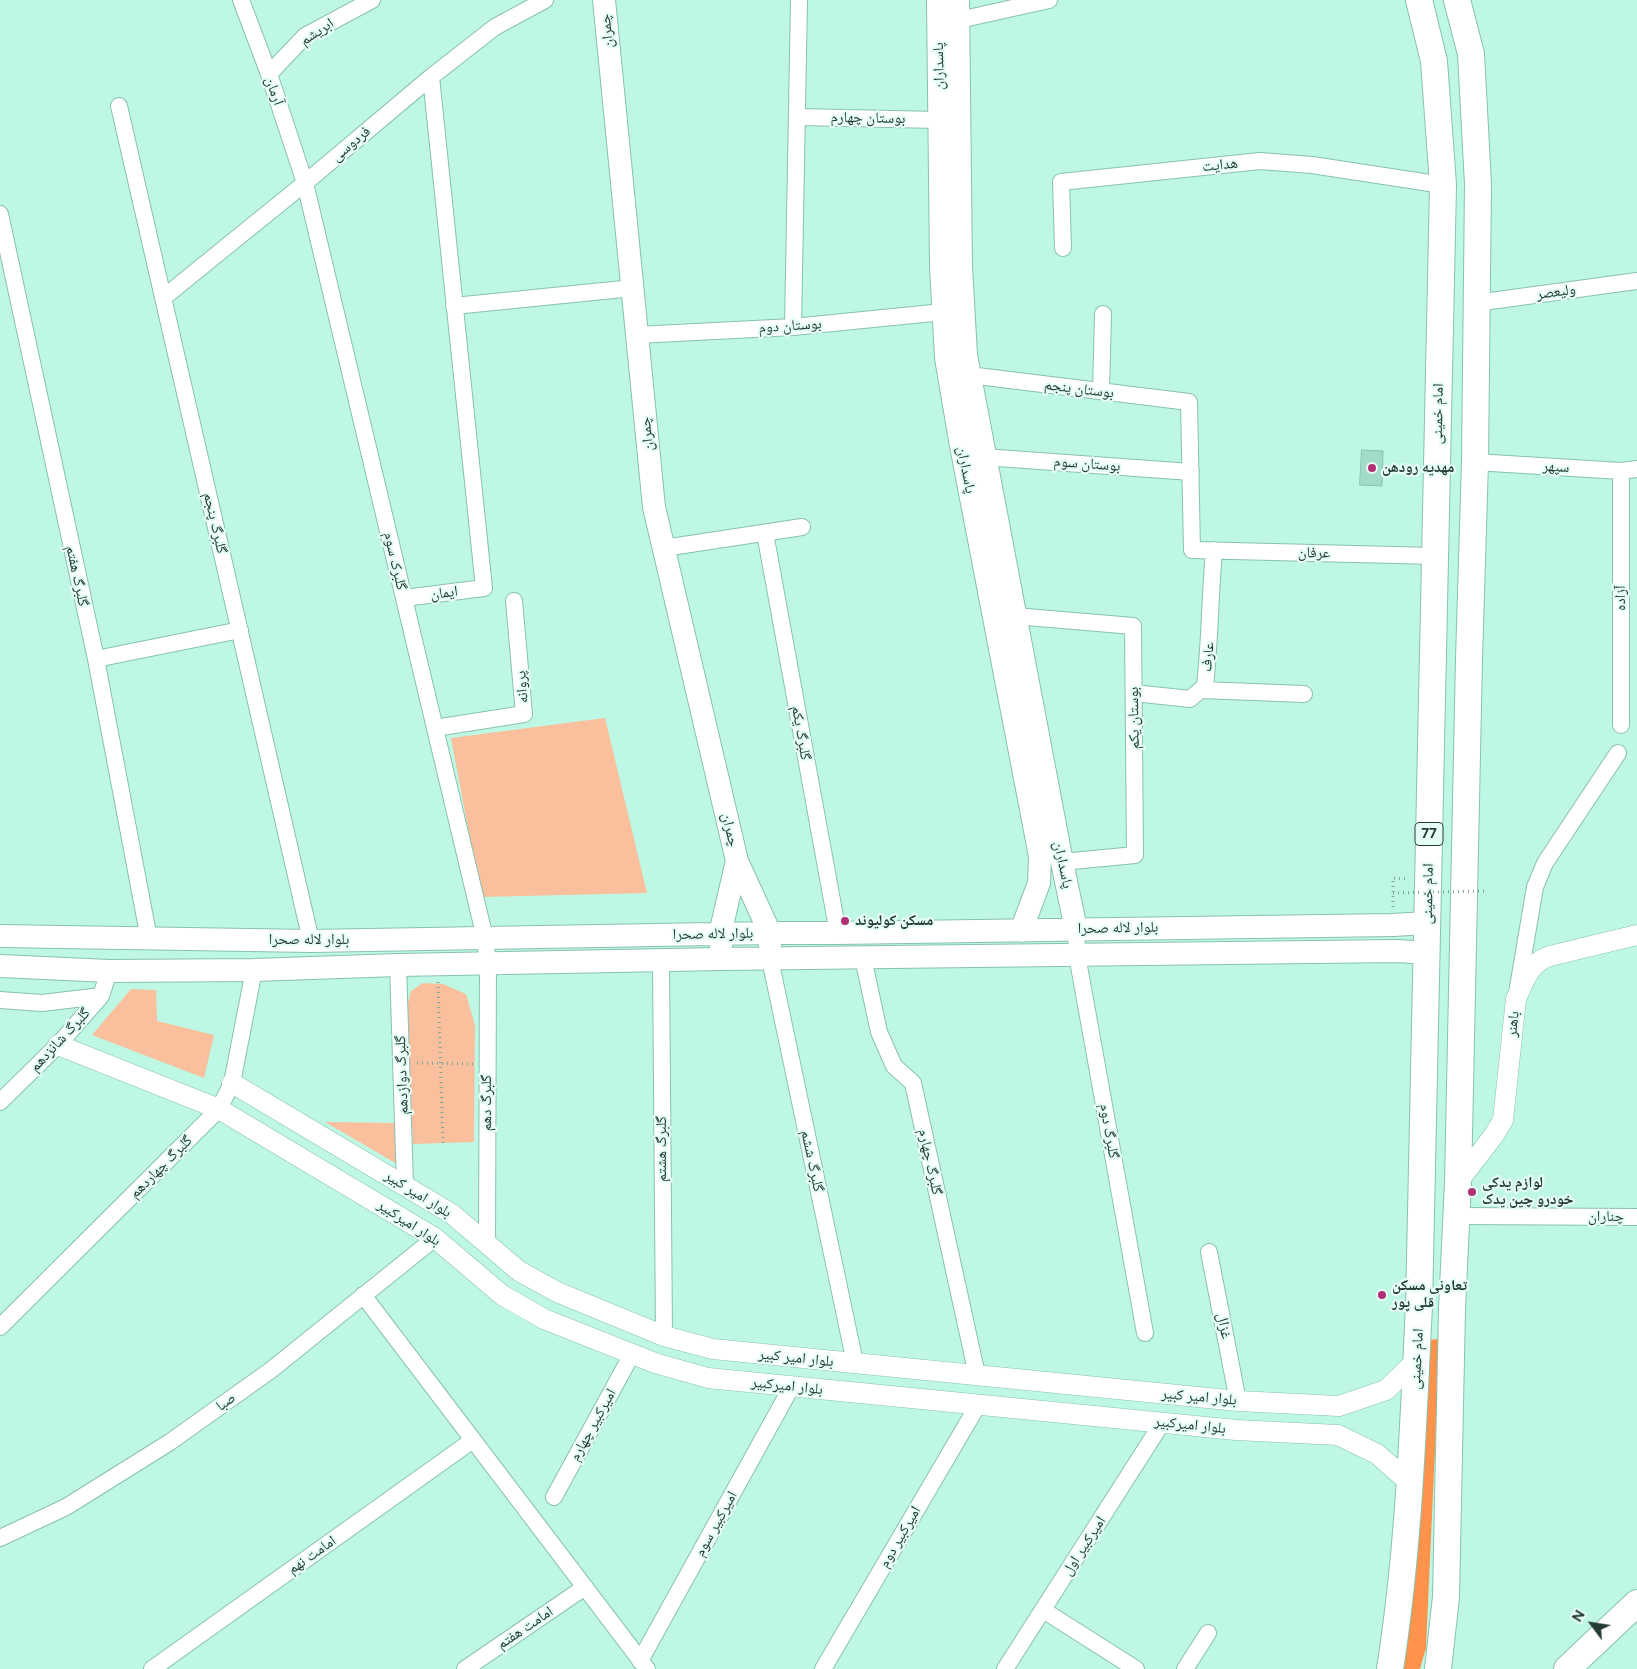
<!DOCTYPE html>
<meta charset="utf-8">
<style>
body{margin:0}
#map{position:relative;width:1637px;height:1669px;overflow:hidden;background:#bef8e4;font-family:Figtree,sans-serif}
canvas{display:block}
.north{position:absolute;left:1567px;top:1599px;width:50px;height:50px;-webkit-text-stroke:4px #e6fdf5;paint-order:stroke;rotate:301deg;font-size:14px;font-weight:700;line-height:20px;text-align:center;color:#233b33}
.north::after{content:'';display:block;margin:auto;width:18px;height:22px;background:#233b33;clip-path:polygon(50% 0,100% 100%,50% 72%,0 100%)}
</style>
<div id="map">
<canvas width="1637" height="1669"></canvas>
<div class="north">N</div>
</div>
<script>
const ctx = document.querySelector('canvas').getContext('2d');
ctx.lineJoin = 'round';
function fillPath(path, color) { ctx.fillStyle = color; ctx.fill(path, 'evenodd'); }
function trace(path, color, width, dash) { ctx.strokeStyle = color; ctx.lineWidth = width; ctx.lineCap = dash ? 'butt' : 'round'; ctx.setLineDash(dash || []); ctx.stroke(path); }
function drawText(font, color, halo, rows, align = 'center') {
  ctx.font = font + ' Figtree,"Noto Naskh Arabic",sans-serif'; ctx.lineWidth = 4.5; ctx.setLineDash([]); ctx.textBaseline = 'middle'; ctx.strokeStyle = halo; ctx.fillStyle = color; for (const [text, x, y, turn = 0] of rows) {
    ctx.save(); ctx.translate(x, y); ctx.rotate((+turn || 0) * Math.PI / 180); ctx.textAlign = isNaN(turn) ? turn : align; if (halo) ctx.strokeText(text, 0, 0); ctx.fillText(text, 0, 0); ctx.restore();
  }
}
const green = new Path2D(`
 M 605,718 L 647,893 L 481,897 L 451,738 Z
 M 423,983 L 443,984 L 466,994 L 475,1025 L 474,1142 L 413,1144 L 406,1010 L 411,991 Z
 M 131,989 L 156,990 L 157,1021 L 214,1035 L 204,1078 L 92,1035 Z
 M 325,1122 L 395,1123 L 397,1164 Z`);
const forest = new Path2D(`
 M 1440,1339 L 1426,1648 L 1420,1669 L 1402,1669 L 1405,1658 L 1426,1340 Z`);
const building = new Path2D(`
 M 1362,450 L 1383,451 L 1382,486 L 1360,485 Z`);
const path = new Path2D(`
 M 1393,907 L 1393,878 L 1408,879
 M 438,982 L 443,1143
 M 417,1063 L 474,1064`);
const minor = new Path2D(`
 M 241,0 L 269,74 L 305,183 L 485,938 L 488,964 L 487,1243
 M 959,20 L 1049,0
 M 269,74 L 305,36 L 372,0
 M 119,106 L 311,941
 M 797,117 L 939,120
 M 0,214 L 96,659 L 149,939
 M 1063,248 L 1061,182 L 1260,161 L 1312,165 L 1443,185
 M 163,298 L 305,183 L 431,77 L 495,27 L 545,0
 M 1476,303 L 1637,281
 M 454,306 L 633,288
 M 793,327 L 799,0
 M 637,335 L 793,327 L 943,312
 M 969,375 L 1189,402 L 1192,550 L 1435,556
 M 1101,391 L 1103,314
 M 984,457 L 1191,472
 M 1475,462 L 1621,471 L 1637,469
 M 765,533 L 838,933
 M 664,548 L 802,527
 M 404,598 L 484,588 L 431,77
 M 1015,616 L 1133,626 L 1135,855 L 1062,862
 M 96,659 L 240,630
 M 1201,690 L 1304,694
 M 1134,693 L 1190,699 L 1205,686 C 1210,641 1210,596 1214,550
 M 1621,725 L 1621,471
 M 435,728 L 524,714 L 514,601
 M 1076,929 L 1077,955 L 1145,1333
 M 863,958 L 879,1032 L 894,1066 L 913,1083 L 977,1375
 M 770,959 L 855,1363
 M 661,961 L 664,1336
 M 398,965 L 405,1185
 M 1518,987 L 1535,887 L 1545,863 L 1618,753
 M 0,1000 L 42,1003 L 101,996
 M 0,1102 L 58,1045 L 101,996 L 109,971
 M 1456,1216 L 1637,1217
 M 1209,1252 L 1238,1401
 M 363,1295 L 647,1669
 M 0,1327 L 219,1109 L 232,1083 L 254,970
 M 554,1497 L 632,1354
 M 0,1538 L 66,1507 L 170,1442 L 271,1370 L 435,1238
 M 1043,1610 L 1136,1669
 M 640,1661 L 792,1386
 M 152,1669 L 473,1440
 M 465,1669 L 585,1587
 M 823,1669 L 978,1405
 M 1005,1669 L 1162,1423
 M 1185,1669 L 1208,1633`);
const tertiary = new Path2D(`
 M 58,1045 L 219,1109 L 435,1238 L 502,1295 L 544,1319 L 655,1363 L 708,1378 L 1236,1430 L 1338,1435 L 1377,1454 L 1410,1483
 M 232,1083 L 452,1214 L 519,1271 L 557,1292 L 664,1336 L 713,1349 L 1238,1401 L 1339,1406 L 1386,1390 L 1416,1361
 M 1458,1182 L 1494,1135 L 1503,1120 L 1516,999 C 1524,981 1529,963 1550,956 L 1637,935`);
const secondary = new Path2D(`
 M 604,0 L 654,507 L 737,861
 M 938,0 L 941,267 L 946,358 L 961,446 L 1040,856 L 1039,883 L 1021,931
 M 958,0 L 961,267 L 966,355 L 1062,862 L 1076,929
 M 0,936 L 311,941 L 770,933 L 838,933 L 1393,925 L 1427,923
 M 721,948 L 720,934 L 737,861 L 770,933 L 770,945
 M 0,966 L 109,971 L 254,970 L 398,965 L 722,959 L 1398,951 L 1426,953`);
const trunk = new Path2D(`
 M 1390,1669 C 1409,1549 1413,1427 1419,1306 L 1443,185 L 1434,61 L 1419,0
 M 1438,1669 L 1446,1597 L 1452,1309 L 1458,1182 L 1469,659 L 1475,462 L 1478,184 L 1471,54 L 1457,0
 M 1567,1669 L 1637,1603`);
const pathBridge = new Path2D(`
 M 1393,893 L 1484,891`);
const markers = [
 [1372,468,5,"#b22e76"],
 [845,921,5,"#b22e76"],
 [1472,1192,5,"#b22e76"],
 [1382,1295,5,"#b22e76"]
];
const shields = [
 [1429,834,28]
];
const shieldNames = [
 ["77",1429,834]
];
const streetNames = [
 ["چمران",607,31,-96],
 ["ابریشم",317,32,-33],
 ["پاسداران",939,66,-91],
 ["آرمان",274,91,71],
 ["بوستان چهارم",868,118,1],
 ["فردوسی",351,144,-40],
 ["هدایت",1220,165,-6],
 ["ولیعصر",1556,292,-8],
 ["بوستان دوم",790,326,-4],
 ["بوستان پنجم",1079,389,7],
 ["امام خمینی",1438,414,-89],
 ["چمران",647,434,-96],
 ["بوستان سوم",1087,464,4],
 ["سپهر",1556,467,4],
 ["پاسداران",966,470,79],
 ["گلبرگ پنجم",215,523,77],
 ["عرفان",1314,553,1],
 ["گلبرک سوم",395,561,77],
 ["گلبرگ هفتم",77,576,78],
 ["ایمان",444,593,-7],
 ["آزاده",1621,598,-90],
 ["عارف",1208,657,-85],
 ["پروانه",522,687,-95],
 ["بوستان یکم",1134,718,-91],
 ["گلبرگ یکم",801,733,80],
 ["چمران",730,830,77],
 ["پاسداران",1063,865,78],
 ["امام خمینی",1428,894,-89],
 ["بلوار لاله صحرا",1118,928,-1],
 ["بلوار لاله صحرا",713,934,-1],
 ["بلوار لاله صحرا",309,940],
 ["باهنر",1513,1024,-84],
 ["گلبرگ شانزدهم",60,1040,-47],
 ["گلبرگ دوازدهم",402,1075,-92],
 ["گلبرگ دهم",487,1103,-90],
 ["گلبرگ دوم",1109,1131,80],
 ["گلبرگ هشتم",662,1149,-90],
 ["گلبرگ ششم",812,1161,78],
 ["گلبرگ چهارم",930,1162,78],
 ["گلبرگ چهاردهم",161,1167,-45],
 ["بلوار امیر کبیر",418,1194,32],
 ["چناران",1606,1217],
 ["بلوار امیرکبیر",409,1223,33],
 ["غزال",1224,1326,79],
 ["بلوار امیر کبیر",796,1358,6],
 ["امام خمینی",1417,1359,-87],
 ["بلوار امیرکبیر",787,1386,6],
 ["بلوار امیر کبیر",1199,1397,5],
 ["صبا",226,1402,-36],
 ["امیرکبیر چهارم",593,1425,-61],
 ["بلوار امیرکبیر",1190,1425,6],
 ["امیرکبیر سوم",716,1524,-61],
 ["امیرکبیر دوم",900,1537,-60],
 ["امیرکبیر اول",1084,1546,-57],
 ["امامت نهم",312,1555,-35],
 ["امامت هفتم",525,1628,-34]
];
const poiNames = [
 ["مهدیه رودهن",1382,468],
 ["مسکن کولیوند",855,921],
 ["لوازم یدکی",1482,1183],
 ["خودرو چین یدک",1482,1200],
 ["تعاونی مسکن",1392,1286],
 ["قلی پور",1392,1303]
];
fillPath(green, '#fabf9c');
fillPath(forest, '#ff934c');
fillPath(building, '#a2dcc8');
trace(building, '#88c1ae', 1);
trace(minor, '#89c1af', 18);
trace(tertiary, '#89c1af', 21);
trace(secondary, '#89c1af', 24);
trace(trunk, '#89c1af', 28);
trace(path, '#7ca899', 3, [1, 4]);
trace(minor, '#fff', 16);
trace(tertiary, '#fff', 20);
trace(secondary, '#fff', 22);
trace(trunk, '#fff', 26);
trace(pathBridge, '#7ca899', 3, [1, 4]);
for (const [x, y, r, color] of markers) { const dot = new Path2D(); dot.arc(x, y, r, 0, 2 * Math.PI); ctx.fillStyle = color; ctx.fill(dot); trace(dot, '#e6fdf5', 2); }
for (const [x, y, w] of shields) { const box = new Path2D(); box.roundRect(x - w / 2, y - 11.5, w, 23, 4); ctx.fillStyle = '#e6fdf5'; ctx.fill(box); trace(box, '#233b33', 1); }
drawText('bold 14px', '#233b33', null, shieldNames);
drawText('15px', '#233b33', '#e6fdf5', streetNames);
drawText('bold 15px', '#233b33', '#e6fdf5', poiNames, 'left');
</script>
